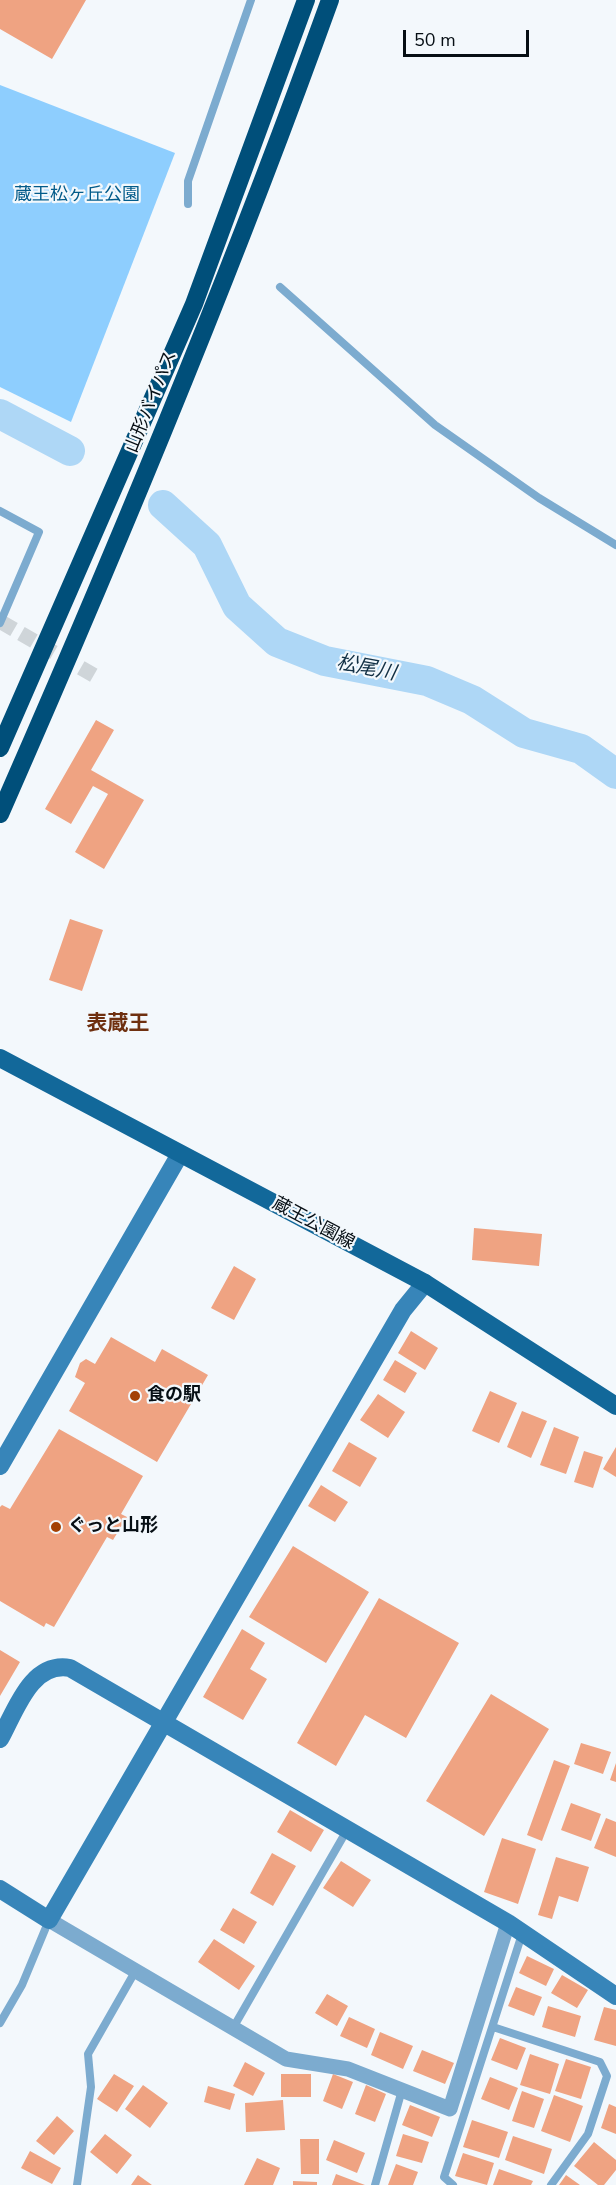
<!DOCTYPE html>
<meta charset="utf-8">
<style>
body{margin:0}
#map{position:relative;width:616px;height:2185px;overflow:hidden;background:#f3f8fc;font-family:"Nunito Sans",sans-serif}
canvas{display:block}
.scale{position:absolute;left:403px;top:30px;width:126px;height:27px;box-sizing:border-box;border:3px solid #060e14;border-top:0;padding-left:8px;font-size:18px;line-height:21px;white-space:nowrap;color:#060e14;-webkit-text-stroke:4px #f3f8fc;paint-order:stroke}
</style>
<div id="map">
<canvas width="616" height="2185"></canvas>
<div class="scale">50 m</div>
</div>
<script>
const ctx = document.querySelector('canvas').getContext('2d');
ctx.lineJoin = 'round';
function fillPath(path, color) { ctx.fillStyle = color; ctx.fill(path, 'evenodd'); }
function trace(path, color, width, dash) { ctx.strokeStyle = color; ctx.lineWidth = width; ctx.lineCap = dash ? 'butt' : 'round'; ctx.setLineDash(dash || []); ctx.stroke(path); }
function drawText(font, color, halo, rows, align = 'center') {
  ctx.font = font + ' "Nunito Sans","Noto Sans JP",sans-serif'; ctx.lineWidth = 4.5; ctx.setLineDash([]); ctx.textBaseline = 'middle'; ctx.strokeStyle = halo; ctx.fillStyle = color; for (const [text, x, y, turn = 0] of rows) {
    ctx.save(); ctx.translate(x, y); ctx.rotate((+turn || 0) * Math.PI / 180); ctx.textAlign = isNaN(turn) ? turn : align; if (halo) ctx.strokeText(text, 0, 0); ctx.fillText(text, 0, 0); ctx.restore();
  }
}
const green = new Path2D(`
 M 0,85 L 175,153 L 71,422 L 0,387 Z`);
const river = new Path2D(`
 M 0,414 L 70,451
 M 163,505 L 207,545 L 237,606 L 277,642 L 325,661 L 427,681 L 472,700 L 524,733 L 581,749 L 616,774`);
const building = new Path2D(`
 M 0,0 L 86,0 L 52,59 L 0,29 Z
 M 96,720 L 114,730 L 91,770 L 144,800 L 104,869 L 75,852 L 108,794 L 93,786 L 71,824 L 45,809 Z
 M 70,919 L 103,930 L 82,991 L 49,980 Z
 M 474,1228 L 542,1234 L 539,1266 L 472,1260 Z
 M 234,1266 L 256,1279 L 234,1320 L 211,1308 Z
 M 411,1331 L 438,1348 L 425,1370 L 398,1353 Z
 M 111,1337 L 155,1362 L 162,1349 L 208,1375 L 157,1462 L 69,1411 L 85,1383 L 75,1377 L 80,1363 L 86,1359 L 95,1364 Z
 M 395,1360 L 417,1373 L 405,1393 L 383,1380 Z
 M 490,1391 L 517,1403 L 499,1443 L 472,1431 Z
 M 378,1394 L 405,1412 L 388,1438 L 360,1420 Z
 M 522,1411 L 547,1421 L 531,1458 L 507,1447 Z
 M 554,1427 L 579,1437 L 566,1474 L 540,1465 Z
 M 59,1429 L 143,1476 L 121,1514 L 127,1517 L 113,1540 L 107,1537 L 54,1627 L 46,1623 L 44,1627 L 0,1601 L 0,1507 L 2,1505 L 10,1509 Z
 M 349,1442 L 377,1458 L 360,1487 L 332,1471 Z
 M 616,1447 L 616,1477 L 603,1469 Z
 M 584,1451 L 603,1457 L 593,1488 L 574,1482 Z
 M 321,1485 L 348,1502 L 335,1522 L 308,1506 Z
 M 293,1546 L 369,1592 L 326,1663 L 249,1617 Z
 M 379,1598 L 459,1643 L 406,1738 L 365,1715 L 336,1766 L 297,1743 Z
 M 242,1629 L 265,1643 L 250,1669 L 267,1679 L 243,1720 L 203,1697 Z
 M 0,1650 L 20,1662 L 0,1696 Z
 M 491,1694 L 549,1729 L 484,1836 L 426,1801 Z
 M 581,1743 L 611,1752 L 603,1774 L 574,1764 Z
 M 554,1760 L 570,1766 L 542,1841 L 527,1835 Z
 M 616,1763 L 616,1782 L 610,1780 Z
 M 571,1803 L 601,1814 L 591,1841 L 561,1830 Z
 M 290,1810 L 324,1830 L 311,1852 L 277,1832 Z
 M 606,1818 L 616,1822 L 616,1857 L 594,1848 Z
 M 502,1838 L 536,1849 L 518,1904 L 484,1892 Z
 M 272,1853 L 296,1866 L 273,1906 L 250,1893 Z
 M 556,1857 L 589,1867 L 578,1902 L 559,1896 L 552,1919 L 538,1915 Z
 M 341,1861 L 371,1880 L 353,1907 L 323,1888 Z
 M 233,1908 L 257,1922 L 244,1944 L 220,1930 Z
 M 214,1939 L 255,1966 L 239,1990 L 198,1962 Z
 M 527,1956 L 554,1969 L 546,1986 L 519,1973 Z
 M 562,1975 L 588,1990 L 577,2008 L 551,1993 Z
 M 516,1987 L 542,1997 L 534,2016 L 508,2006 Z
 M 327,1994 L 348,2006 L 337,2026 L 315,2013 Z
 M 548,2006 L 581,2016 L 575,2037 L 542,2027 Z
 M 604,2007 L 616,2010 L 616,2046 L 594,2040 Z
 M 349,2017 L 375,2029 L 367,2048 L 340,2036 Z
 M 380,2032 L 413,2046 L 403,2069 L 371,2055 Z
 M 500,2038 L 526,2048 L 517,2070 L 491,2060 Z
 M 422,2050 L 454,2063 L 445,2084 L 413,2071 Z
 M 530,2054 L 559,2064 L 550,2094 L 520,2085 Z
 M 566,2059 L 591,2067 L 581,2099 L 555,2091 Z
 M 245,2062 L 265,2073 L 253,2096 L 233,2086 Z
 M 114,2074 L 134,2086 L 117,2112 L 97,2099 Z
 M 281,2074 L 311,2074 L 311,2097 L 281,2097 Z
 M 333,2074 L 353,2082 L 342,2109 L 323,2101 Z
 M 490,2077 L 518,2088 L 509,2110 L 481,2099 Z
 M 143,2085 L 168,2103 L 150,2128 L 125,2109 Z
 M 366,2085 L 386,2094 L 375,2122 L 355,2114 Z
 M 208,2086 L 235,2094 L 230,2110 L 204,2102 Z
 M 522,2091 L 544,2099 L 534,2128 L 512,2121 Z
 M 554,2095 L 583,2106 L 570,2142 L 541,2131 Z
 M 283,2100 L 285,2130 L 246,2132 L 245,2103 Z
 M 609,2104 L 616,2107 L 616,2134 L 601,2128 Z
 M 410,2105 L 440,2117 L 432,2137 L 402,2125 Z
 M 57,2116 L 74,2131 L 54,2155 L 36,2141 Z
 M 472,2120 L 508,2132 L 499,2158 L 463,2147 Z
 M 105,2134 L 132,2155 L 117,2174 L 90,2152 Z
 M 403,2134 L 429,2142 L 422,2163 L 396,2156 Z
 M 513,2136 L 552,2149 L 544,2174 L 505,2160 Z
 M 300,2139 L 319,2139 L 319,2174 L 301,2174 Z
 M 334,2140 L 365,2153 L 357,2173 L 326,2160 Z
 M 594,2142 L 616,2160 L 616,2170 L 604,2185 L 598,2185 L 574,2166 Z
 M 30,2151 L 61,2168 L 52,2184 L 21,2168 Z
 M 463,2153 L 494,2163 L 487,2185 L 455,2176 Z
 M 257,2158 L 280,2168 L 273,2185 L 244,2185 Z
 M 396,2164 L 418,2172 L 413,2185 L 388,2185 Z
 M 499,2169 L 533,2181 L 531,2185 L 493,2185 Z
 M 336,2174 L 365,2185 L 332,2185 Z
 M 138,2175 L 152,2185 L 131,2185 Z
 M 566,2175 L 580,2185 L 559,2185 Z
 M 293,2181 L 317,2182 L 317,2185 L 293,2185 Z`);
const streetTunnel = new Path2D(`
 M 1,622 L 95,676`);
const lane = new Path2D(`
 M 188,204 L 188,181 L 251,0
 M 280,287 L 435,425 L 539,498 L 616,545
 M 0,511 L 39,532 L 0,623
 M 0,2023 L 22,1985 L 49,1920
 M 493,2027 L 600,2062 L 607,2076 L 588,2134 L 551,2185
 M 233,2028 L 347,1830
 M 77,2185 L 91,2087 L 88,2054 L 136,1970
 M 375,2185 L 402,2090
 M 453,2185 L 444,2177 L 522,1934`);
const street = new Path2D(`
 M 49,1920 L 286,2059 L 348,2069 L 450,2109 L 508,1923`);
const secondary = new Path2D(`
 M 0,1466 L 180,1154
 M 0,1739 C 16,1710 31,1661 70,1668 L 508,1923 L 616,1996
 M 0,1889 L 49,1920 L 403,1310 L 425,1283`);
const primary = new Path2D(`
 M 0,1058 L 425,1283 L 616,1406`);
const highway = new Path2D(`
 M 0,748 L 194,304 L 306,0
 M 0,814 C 118,546 231,275 330,0`);
const markers = [
 [135,1396,6,"#a34004"],
 [56,1527,6,"#a34004"]
];
const parkNames = [
 ["蔵王松ヶ丘公園",77,196]
];
const streetNames = [
 ["山形バイパス",152,402,-68],
 ["蔵王公園線",313,1224,28]
];
const poiNames = [
 ["食の駅",147,1396],
 ["ぐっと山形",68,1527]
];
const waterNames = [
 ["松尾川",366,669,11]
];
const quarterNames = [
 ["表蔵王",118,1025]
];
fillPath(green, '#8ecefe');
trace(river, '#aed7f6', 30);
fillPath(building, '#efa382');
trace(streetTunnel, '#cfd5d9', 15, [15, 8]);
trace(lane, '#7cabcf', 8);
trace(street, '#7cabcf', 15);
trace(secondary, '#3785b9', 18);
trace(primary, '#12689a', 18);
trace(highway, '#004f7a', 18);
for (const [x, y, r, color] of markers) { const dot = new Path2D(); dot.arc(x, y, r, 0, 2 * Math.PI); ctx.fillStyle = color; ctx.fill(dot); trace(dot, '#f3f8fc', 2); }
drawText('18px', '#025b8a', '#f3f8fc', parkNames);
drawText('18px', '#060e14', '#f3f8fc', streetNames);
drawText('bold 18px', '#060e14', '#f3f8fc', poiNames, 'left');
drawText('italic 20px', '#112f44', '#f3f8fc', waterNames);
drawText('bold 21px', '#6f3010', '#f3f8fc', quarterNames);
</script>
